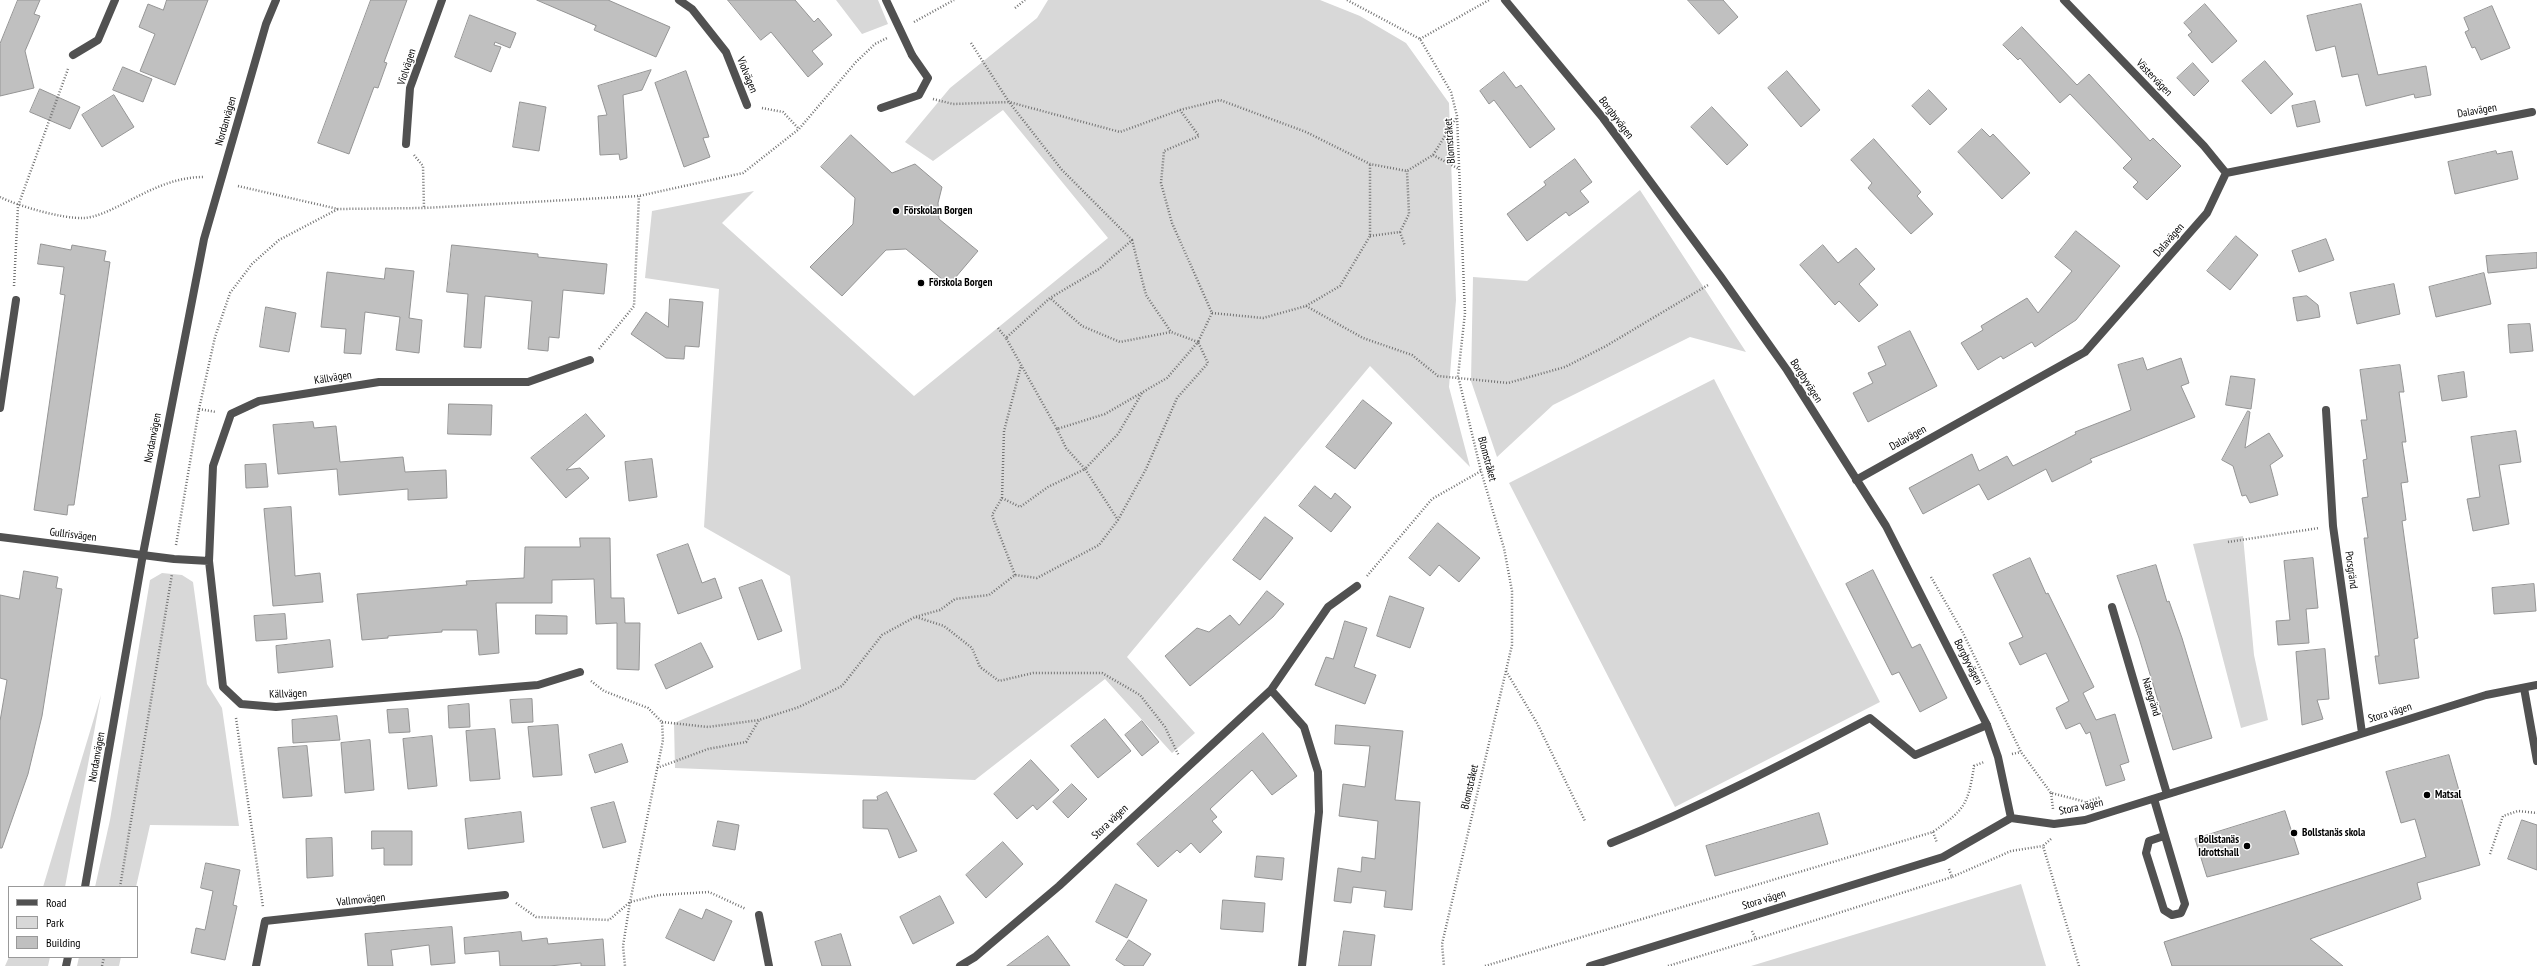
<!DOCTYPE html>
<meta charset="utf-8">
<style>
body{margin:0}
#map{position:relative;width:2537px;height:966px;overflow:hidden;background:#fff;font-family:"PT Sans Narrow",sans-serif}
canvas{display:block}
.legend{position:absolute;left:8px;top:886px;width:130px;height:72px;box-sizing:border-box;background:#fff;border:1px solid #999;margin:0;padding:5px 7px;list-style:none;font-size:12px;color:#000}
.legend li{display:flex;align-items:center;gap:8px;height:20px}
.legend b{width:20px;border:1px solid #999}
</style>
<div id="map">
<canvas width="2537" height="966"></canvas>
<ul class="legend">
<li><b style="height:5px;background:#515151"></b>Road</li>
<li><b style="height:11px;background:#d8d8d8"></b>Park</li>
<li><b style="height:11px;background:#c0c0c0"></b>Building</li>
</ul>
</div>
<script>
const ctx = document.querySelector('canvas').getContext('2d');
ctx.lineJoin = 'round';
function fillPath(path, color) { ctx.fillStyle = color; ctx.fill(path, 'evenodd'); }
function trace(path, color, width, dash) { ctx.strokeStyle = color; ctx.lineWidth = width; ctx.lineCap = dash ? 'butt' : 'round'; ctx.setLineDash(dash || []); ctx.stroke(path); }
function drawText(font, color, halo, rows, align = 'center') {
  ctx.font = font + ' "PT Sans Narrow",sans-serif'; ctx.lineWidth = 3; ctx.setLineDash([]); ctx.textBaseline = 'middle'; ctx.strokeStyle = halo; ctx.fillStyle = color; for (const [text, x, y, turn = 0] of rows) {
    ctx.save(); ctx.translate(x, y); ctx.rotate((+turn || 0) * Math.PI / 180); ctx.textAlign = isNaN(turn) ? turn : align; if (halo) ctx.strokeText(text, 0, 0); ctx.fillText(text, 0, 0); ctx.restore();
  }
}
const green = new Path2D(`
 M 836,0 L 878,0 L 888,24 L 862,34 Z
 M 1048,0 L 1320,0 L 1360,16 L 1406,43 L 1449,103 L 1456,300 L 1449,387 L 1470,467 L 1370,366 L 1127,657 L 1195,733 L 1172,753 L 1105,679 L 975,780 L 675,768 L 674,723 L 801,669 L 790,576 L 704,527 L 719,289 L 645,278 L 652,211 L 754,191 L 722,223 L 914,396 L 1108,238 L 1003,110 L 933,161 L 905,142 L 950,88 L 1037,18 Z
 M 1640,190 L 1746,352 L 1690,337 L 1553,405 L 1497,457 L 1471,381 L 1473,277 L 1527,281 Z
 M 1714,379 L 1880,702 L 1675,807 L 1509,483 Z
 M 2243,536 L 2254,655 L 2268,720 L 2241,728 L 2193,544 Z
 M 162,573 L 182,575 L 193,582 L 207,684 L 222,708 L 239,826 L 150,825 L 136,887 L 95,887 L 110,820 L 150,580 Z
 M 101,695 L 65,887 L 43,887 Z
 M 2021,884 L 2046,966 L 1751,966 Z
 M 9,957 L 50,957 L 48,966 L 5,966 Z
 M 79,957 L 121,957 L 119,966 L 77,966 Z`);
const building = new Path2D(`
 M 18,0 L 40,0 L 34,14 L 40,16 L 25,51 L 34,88 L 0,96 L 0,44 Z
 M 167,0 L 208,0 L 175,85 L 140,71 L 155,34 L 139,27 L 148,4 L 163,10 Z
 M 371,0 L 407,0 L 384,62 L 387,63 L 378,88 L 374,87 L 349,154 L 318,143 Z
 M 537,0 L 608,0 L 670,27 L 656,57 L 594,30 L 596,26 Z
 M 728,0 L 795,0 L 814,22 L 818,18 L 832,35 L 812,51 L 823,64 L 808,77 L 771,32 L 761,40 Z
 M 1688,0 L 1723,0 L 1738,17 L 1719,34 Z
 M 2205,4 L 2237,41 L 2212,63 L 2188,35 L 2192,32 L 2184,23 Z
 M 2361,4 L 2378,75 L 2426,66 L 2431,95 L 2415,98 L 2414,94 L 2366,106 L 2358,74 L 2342,77 L 2335,46 L 2316,51 L 2307,16 Z
 M 2492,6 L 2510,48 L 2481,60 L 2475,47 L 2472,48 L 2465,32 L 2469,30 L 2464,18 Z
 M 470,15 L 516,33 L 510,48 L 495,42 L 494,45 L 501,47 L 491,72 L 455,57 Z
 M 2022,27 L 2077,85 L 2089,74 L 2150,141 L 2153,138 L 2181,166 L 2147,200 L 2133,187 L 2138,182 L 2123,168 L 2132,159 L 2070,94 L 2060,103 L 2020,58 L 2018,60 L 2003,45 Z
 M 2265,61 L 2293,94 L 2271,114 L 2242,81 Z
 M 2193,63 L 2209,81 L 2194,96 L 2177,78 Z
 M 123,67 L 152,79 L 143,102 L 113,90 Z
 M 651,70 L 642,90 L 623,95 L 627,158 L 620,160 L 619,154 L 600,155 L 598,116 L 607,115 L 598,86 Z
 M 686,71 L 709,137 L 703,138 L 710,157 L 684,167 L 655,83 Z
 M 1787,71 L 1820,110 L 1801,127 L 1768,88 Z
 M 1504,72 L 1516,88 L 1521,85 L 1555,129 L 1530,148 L 1494,100 L 1489,104 L 1480,91 Z
 M 40,89 L 80,107 L 70,129 L 30,112 Z
 M 1929,90 L 1947,109 L 1930,125 L 1912,106 Z
 M 114,95 L 134,127 L 102,147 L 82,115 Z
 M 2315,101 L 2320,122 L 2297,127 L 2292,106 Z
 M 520,102 L 546,107 L 539,151 L 513,147 Z
 M 1712,107 L 1748,145 L 1727,165 L 1691,127 Z
 M 1982,129 L 1990,137 L 1993,134 L 2030,173 L 2002,199 L 1958,152 Z
 M 851,135 L 892,173 L 915,164 L 942,187 L 938,203 L 939,219 L 978,251 L 949,285 L 906,249 L 886,250 L 842,296 L 810,267 L 853,224 L 855,198 L 821,167 Z
 M 1874,139 L 1921,192 L 1917,196 L 1933,214 L 1911,234 L 1868,188 L 1872,183 L 1851,160 Z
 M 2496,151 L 2497,154 L 2512,151 L 2518,179 L 2455,194 L 2448,162 Z
 M 1575,159 L 1592,182 L 1580,191 L 1589,202 L 1569,216 L 1566,212 L 1527,241 L 1507,214 L 1546,185 L 1544,182 Z
 M 2076,231 L 2120,266 L 2076,320 L 2035,347 L 2032,342 L 2003,359 L 2001,356 L 1978,370 L 1961,343 L 1983,330 L 1981,326 L 2027,298 L 2038,313 L 2072,271 L 2055,257 Z
 M 2236,236 L 2258,255 L 2230,290 L 2207,271 Z
 M 2326,239 L 2334,260 L 2299,272 L 2292,251 Z
 M 41,244 L 71,250 L 72,245 L 106,251 L 104,261 L 110,262 L 74,505 L 68,505 L 67,515 L 34,510 L 65,295 L 60,294 L 64,267 L 38,264 Z
 M 452,245 L 538,254 L 538,257 L 607,264 L 604,294 L 563,290 L 559,338 L 549,337 L 548,351 L 528,349 L 532,301 L 485,296 L 481,348 L 464,347 L 468,294 L 447,292 Z
 M 1823,245 L 1838,263 L 1856,248 L 1875,269 L 1859,284 L 1878,305 L 1859,322 L 1839,301 L 1835,305 L 1800,265 Z
 M 2537,253 L 2537,268 L 2488,273 L 2486,256 Z
 M 386,268 L 414,271 L 409,318 L 422,320 L 419,353 L 396,350 L 400,317 L 365,312 L 361,354 L 344,353 L 346,329 L 321,327 L 327,272 L 384,279 Z
 M 2484,273 L 2491,304 L 2436,317 L 2429,287 Z
 M 2394,284 L 2400,314 L 2357,324 L 2350,293 Z
 M 2307,296 L 2318,305 L 2320,317 L 2297,321 L 2293,298 Z
 M 670,299 L 703,302 L 699,347 L 685,346 L 684,359 L 666,358 L 631,334 L 646,312 L 668,327 Z
 M 266,307 L 296,313 L 289,352 L 260,347 Z
 M 2530,324 L 2533,351 L 2510,353 L 2508,325 Z
 M 1910,331 L 1937,386 L 1868,422 L 1853,393 L 1873,383 L 1868,373 L 1886,365 L 1878,347 Z
 M 2143,358 L 2147,370 L 2181,358 L 2189,383 L 2181,386 L 2195,417 L 2090,459 L 2092,462 L 2052,482 L 2046,469 L 1988,500 L 1979,484 L 1923,514 L 1909,488 L 1972,454 L 1979,471 L 2007,456 L 2013,466 L 2076,434 L 2075,432 L 2131,410 L 2118,365 Z
 M 2400,365 L 2404,392 L 2399,392 L 2406,442 L 2402,442 L 2408,482 L 2401,483 L 2406,520 L 2402,521 L 2418,638 L 2414,639 L 2419,678 L 2379,684 L 2375,656 L 2379,656 L 2364,538 L 2368,538 L 2362,498 L 2368,497 L 2363,460 L 2367,459 L 2361,420 L 2367,420 L 2360,370 Z
 M 2464,372 L 2467,397 L 2442,401 L 2438,376 Z
 M 2231,376 L 2255,379 L 2251,409 L 2226,405 Z
 M 1363,400 L 1392,423 L 1355,469 L 1326,447 Z
 M 449,404 L 492,405 L 491,435 L 448,434 Z
 M 2248,411 L 2250,412 L 2245,448 L 2269,433 L 2283,456 L 2270,465 L 2278,495 L 2250,503 L 2246,495 L 2242,496 L 2233,466 L 2222,460 Z
 M 586,414 L 605,436 L 566,470 L 580,468 L 589,478 L 566,498 L 531,458 Z
 M 313,422 L 314,428 L 336,426 L 340,462 L 403,457 L 405,472 L 446,470 L 447,498 L 408,500 L 408,489 L 339,495 L 337,469 L 278,474 L 273,425 Z
 M 2516,431 L 2521,462 L 2499,465 L 2509,524 L 2473,531 L 2467,499 L 2480,497 L 2471,437 Z
 M 652,459 L 657,497 L 629,501 L 625,462 Z
 M 266,464 L 268,487 L 246,488 L 245,465 Z
 M 1315,486 L 1331,499 L 1335,493 L 1351,507 L 1331,532 L 1299,506 Z
 M 291,507 L 295,576 L 320,573 L 323,602 L 273,606 L 264,509 Z
 M 1265,517 L 1293,538 L 1260,580 L 1233,560 Z
 M 1438,523 L 1480,558 L 1459,582 L 1439,565 L 1430,576 L 1409,558 Z
 M 580,538 L 610,538 L 611,598 L 624,598 L 625,623 L 640,623 L 639,670 L 617,669 L 617,623 L 596,624 L 594,579 L 552,580 L 552,603 L 496,603 L 499,653 L 479,655 L 477,630 L 442,630 L 442,632 L 388,636 L 388,638 L 362,640 L 357,594 L 467,585 L 466,581 L 524,578 L 525,547 L 580,547 Z
 M 688,544 L 702,583 L 715,578 L 722,598 L 678,614 L 657,555 Z
 M 2030,558 L 2046,594 L 2048,593 L 2094,687 L 2083,693 L 2096,720 L 2115,714 L 2129,762 L 2120,765 L 2125,780 L 2106,786 L 2090,732 L 2086,734 L 2080,723 L 2066,729 L 2056,708 L 2069,701 L 2046,653 L 2020,665 L 2009,643 L 2023,637 L 1993,575 Z
 M 2313,558 L 2318,608 L 2306,609 L 2309,643 L 2278,645 L 2276,621 L 2290,620 L 2284,561 Z
 M 2156,565 L 2167,602 L 2169,601 L 2182,638 L 2212,738 L 2173,750 L 2139,638 L 2117,576 Z
 M 1873,570 L 1912,648 L 1920,644 L 1947,698 L 1920,712 L 1899,672 L 1892,675 L 1846,584 Z
 M 24,571 L 58,577 L 56,588 L 62,589 L 42,716 L 28,774 L 2,848 L 0,848 L 0,721 L 7,680 L 0,678 L 0,595 L 19,599 Z
 M 762,580 L 782,631 L 758,640 L 739,588 Z
 M 2534,584 L 2536,611 L 2494,614 L 2492,588 Z
 M 1267,591 L 1284,604 L 1273,617 L 1190,686 L 1165,656 L 1197,628 L 1209,632 L 1230,615 L 1239,625 Z
 M 1390,596 L 1424,608 L 1410,648 L 1377,636 Z
 M 285,614 L 287,639 L 256,641 L 254,616 Z
 M 536,615 L 567,616 L 567,634 L 536,634 Z
 M 1345,621 L 1367,628 L 1354,667 L 1376,675 L 1365,704 L 1315,685 L 1326,657 L 1333,659 Z
 M 330,640 L 333,667 L 278,673 L 276,646 Z
 M 701,643 L 713,667 L 666,689 L 655,665 Z
 M 2325,649 L 2329,699 L 2317,700 L 2323,719 L 2302,725 L 2296,652 Z
 M 532,699 L 533,722 L 512,723 L 510,700 Z
 M 469,704 L 470,727 L 449,728 L 448,706 Z
 M 408,709 L 410,732 L 389,733 L 387,710 Z
 M 337,716 L 340,740 L 293,743 L 292,720 Z
 M 1105,719 L 1131,751 L 1098,778 L 1071,746 Z
 M 1142,721 L 1159,742 L 1142,756 L 1125,735 Z
 M 558,725 L 562,775 L 533,777 L 528,727 Z
 M 1336,725 L 1403,731 L 1395,800 L 1420,802 L 1412,910 L 1384,907 L 1386,891 L 1353,887 L 1351,903 L 1334,901 L 1338,868 L 1361,872 L 1362,857 L 1375,859 L 1378,821 L 1339,816 L 1343,784 L 1365,787 L 1370,746 L 1335,744 Z
 M 495,729 L 500,779 L 470,781 L 466,731 Z
 M 1263,733 L 1297,776 L 1272,795 L 1252,770 L 1210,809 L 1217,817 L 1212,821 L 1222,832 L 1200,853 L 1191,843 L 1180,853 L 1177,850 L 1158,867 L 1137,844 Z
 M 432,736 L 437,786 L 408,789 L 403,739 Z
 M 370,740 L 374,790 L 345,793 L 341,743 Z
 M 622,744 L 628,762 L 595,773 L 589,755 Z
 M 307,746 L 312,796 L 283,798 L 278,748 Z
 M 2449,755 L 2480,865 L 2417,883 L 2421,899 L 2310,939 L 2343,966 L 2172,966 L 2164,942 L 2426,857 L 2415,819 L 2401,823 L 2386,772 Z
 M 1031,760 L 1059,790 L 1037,810 L 1033,805 L 1017,819 L 994,794 Z
 M 1072,784 L 1087,799 L 1068,818 L 1053,802 Z
 M 887,792 L 917,851 L 899,858 L 888,829 L 863,828 L 863,800 L 878,800 L 877,797 Z
 M 614,802 L 626,842 L 603,848 L 591,808 Z
 M 2285,811 L 2299,854 L 2207,877 L 2195,839 Z
 M 521,812 L 524,842 L 468,849 L 465,819 Z
 M 1819,813 L 1828,844 L 1715,876 L 1706,846 Z
 M 2522,820 L 2537,825 L 2537,870 L 2508,859 Z
 M 718,821 L 739,825 L 735,850 L 713,846 Z
 M 372,831 L 412,831 L 412,865 L 384,865 L 384,848 L 372,849 Z
 M 332,838 L 333,876 L 307,878 L 306,839 Z
 M 1003,842 L 1023,864 L 986,898 L 966,875 Z
 M 1257,856 L 1284,858 L 1282,880 L 1255,877 Z
 M 206,863 L 240,870 L 233,905 L 237,906 L 225,960 L 191,953 L 196,928 L 205,930 L 213,891 L 201,888 Z
 M 1116,884 L 1147,900 L 1127,938 L 1096,922 Z
 M 940,896 L 954,923 L 913,944 L 900,917 Z
 M 1223,900 L 1265,903 L 1263,932 L 1221,929 Z
 M 680,909 L 702,919 L 706,909 L 732,921 L 714,961 L 666,938 Z
 M 452,927 L 455,963 L 431,965 L 429,945 L 391,950 L 393,966 L 368,966 L 365,934 Z
 M 1344,931 L 1375,935 L 1371,966 L 1339,966 Z
 M 521,932 L 522,941 L 547,938 L 548,944 L 603,939 L 605,966 L 581,966 L 581,963 L 549,966 L 500,966 L 499,951 L 465,954 L 464,938 Z
 M 841,934 L 851,966 L 822,966 L 815,942 Z
 M 1048,936 L 1070,966 L 1007,966 Z
 M 1129,940 L 1151,954 L 1143,966 L 1125,966 L 1116,960 Z`);
const path = new Path2D(`
 M 1347,0 L 1420,39 L 1451,92 L 1457,116 L 1465,313 L 1458,376 L 1481,471 L 1504,548 L 1512,591 L 1512,645 L 1442,944 L 1444,966
 M 1015,8 L 1025,0
 M 914,22 L 954,0
 M 1420,39 L 1489,0
 M 971,43 L 1009,102 L 1120,132 L 1180,110 L 1220,100 L 1306,132 L 1370,164 L 1407,171 L 1433,155 L 1457,117
 M 933,99 L 953,104 L 1009,102 L 1062,170 L 1132,240 L 1099,269 L 1050,298 L 1006,338 L 1057,429 L 1105,414 L 1167,378 L 1198,342 L 1171,332 L 1120,342 L 1082,326 L 1050,298
 M 762,108 L 783,112 L 799,129
 M 414,155 L 423,166 L 424,208
 M 1433,155 L 1459,169
 M 238,186 L 338,209 L 424,208 L 639,196 L 743,173 L 799,129 L 856,62 L 875,44 L 887,38
 M 0,197 C 18,206 63,219 83,218 C 95,218 110,210 121,205 C 148,191 173,177 204,177
 M 1400,232 L 1405,246
 M 1370,236 L 1400,232 L 1409,214 L 1407,171
 M 1132,240 L 1146,295 L 1171,332
 M 14,286 L 18,206 L 68,69
 M 1306,306 L 1363,338 L 1412,355 L 1438,376 L 1508,383 L 1565,367 L 1606,346 L 1708,285
 M 1212,313 L 1263,318 L 1306,306 L 1340,286 L 1370,236 L 1370,164
 M 998,328 L 1006,338
 M 599,349 L 634,306 L 639,196
 M 199,409 L 216,412
 M 1057,429 L 1066,448 L 1085,469 L 1118,434 L 1142,393
 M 1002,498 L 1020,507 L 1048,487 L 1085,469 L 1118,520
 M 2228,542 L 2319,528
 M 176,545 L 199,409 L 215,337 L 230,293 L 252,264 L 279,240 L 338,209
 M 1015,575 L 992,515 L 1002,498 L 1004,431 L 1021,366
 M 1367,576 L 1432,499 L 1481,471
 M 1931,577 L 1962,631 L 2021,752 L 2051,793 L 2086,802 L 2101,797
 M 916,617 L 944,626 L 972,648 L 980,667 L 999,681 L 1033,673 L 1102,673 L 1140,695 L 1165,727 L 1179,756
 M 1506,671 L 1537,723 L 1585,821
 M 591,681 L 604,691 L 648,708 L 662,722 L 663,740 L 630,902 L 623,946 L 625,966
 M 236,718 L 263,907
 M 662,722 L 708,727 L 759,720
 M 2012,754 L 2021,752
 M 657,768 L 708,749 L 746,742 L 759,720 L 799,707 L 842,686 L 882,635 L 915,617 L 940,610 L 955,599 L 989,595 L 1015,575 L 1037,578 L 1099,545 L 1118,520 L 1146,469 L 1177,398 L 1208,363 L 1198,342 L 1212,313 L 1172,223 L 1161,183 L 1164,151 L 1199,136 L 1180,110
 M 2051,793 L 2053,809
 M 1933,832 L 1937,843
 M 2051,839 L 2043,846 L 2079,966
 M 2490,854 L 2503,816 L 2518,811 L 2537,813
 M 1949,869 L 1952,877 L 2011,851 L 2043,846
 M 120,887 L 172,574
 M 516,903 L 536,917 L 609,920 L 630,902 L 659,895 L 709,892 L 746,909
 M 1752,931 L 1756,939 L 1952,877
 M 102,966 L 104,957
 M 1485,966 L 1933,832 C 1965,809 1968,805 1974,766 L 1984,762
 M 1668,966 L 1756,939`);
const service = new Path2D(`
 M 881,108 L 919,95 L 928,78 L 912,55
 M 2524,688 L 2537,761
 M 2154,799 L 2185,904 L 2181,913 L 2172,915 L 2164,910 L 2146,853 L 2149,841 L 2164,836
 M 1611,843 C 1700,807 1785,763 1870,718 L 1915,755 L 1987,725`);
const minor = new Path2D(`
 M 679,0 L 692,9 L 726,52 L 747,105
 M 886,0 L 912,55
 M 1505,0 L 1603,118 L 1721,277 L 1787,370 L 1886,526 L 1987,725 L 1998,757 L 2011,818
 M 2064,0 L 2204,146 L 2226,173
 M 73,55 L 98,40 L 115,0
 M 406,144 L 410,88 L 442,0
 M 0,408 L 16,300
 M 2326,410 L 2333,526 L 2362,733
 M 1856,480 L 2085,352 L 2207,213 L 2226,173 L 2532,112
 M 0,537 L 174,559 L 209,561
 M 2112,607 L 2167,794
 M 580,672 L 538,685 L 276,707 L 241,704 L 223,687 L 209,561 L 213,466 L 231,414 L 259,401 L 379,382 L 528,382 L 590,360
 M 759,915 L 769,966
 M 256,966 L 265,921 L 505,895
 M 960,966 L 975,957 L 1059,886 L 1271,690
 M 1302,966 L 1319,812 L 1318,772 L 1304,727 L 1271,690 L 1328,607 L 1357,586
 M 1590,966 L 1943,857 L 2011,818 L 2054,824 L 2085,820 L 2486,695 L 2537,685`);
const tertiary = new Path2D(`
 M 85,887 L 143,554 L 204,239 L 266,24 L 276,0
 M 66,966 L 68,957`);
const markers = [
 [896,211,4,"#000"],
 [921,283,4,"#000"],
 [2427,795,4,"#000"],
 [2294,833,4,"#000"],
 [2247,846,4,"#000"]
];
const streetNames = [
 ["Violvägen",407,67,-72],
 ["Violvägen",747,75,68],
 ["Västervägen",2154,78,46],
 ["Dalavägen",2477,111,-10],
 ["Borgbyvägen",1616,118,53],
 ["Nordanvägen",226,121,-74],
 ["Blomstråket",1450,141,-94],
 ["Dalavägen",2169,240,-49],
 ["Källvägen",333,378,-9],
 ["Borgbyvägen",1806,381,57],
 ["Nordanvägen",153,438,-79],
 ["Dalavägen",1908,438,-29],
 ["Blomstråket",1487,459,75],
 ["Gullrisvägen",73,535,7],
 ["Porsgränd",2351,570,82],
 ["Borgbyvägen",1968,662,63],
 ["Källvägen",288,694,-2],
 ["Nategränd",2151,697,73],
 ["Stora vägen",2390,713,-17],
 ["Nordanvägen",97,757,-80],
 ["Blomstråket",1470,787,-77],
 ["Stora vägen",2081,807,-12],
 ["Stora vägen",1110,822,-43],
 ["Vallmovägen",361,900,-6],
 ["Stora vägen",1764,900,-17]
];
const poiNames = [
 ["Förskolan Borgen",904,211],
 ["Förskola Borgen",929,283],
 ["Matsal",2435,795],
 ["Bollstanäs skola",2302,833],
 ["Bollstanäs",2239,840,"right"],
 ["Idrottshall",2239,853,"right"]
];
fillPath(green, '#d8d8d8');
fillPath(building, '#c0c0c0');
trace(building, '#959595', 1);
trace(path, '#737373', 2.5, [1, 2]);
trace(service, '#515151', 8);
trace(minor, '#515151', 8);
trace(tertiary, '#515151', 8);
for (const [x, y, r, color] of markers) { const dot = new Path2D(); dot.arc(x, y, r, 0, 2 * Math.PI); ctx.fillStyle = color; ctx.fill(dot); trace(dot, '#fff', 1.5); }
drawText('11px', '#000', '#fff', streetNames);
drawText('bold 11px', '#000', '#fff', poiNames, 'left');
</script>
